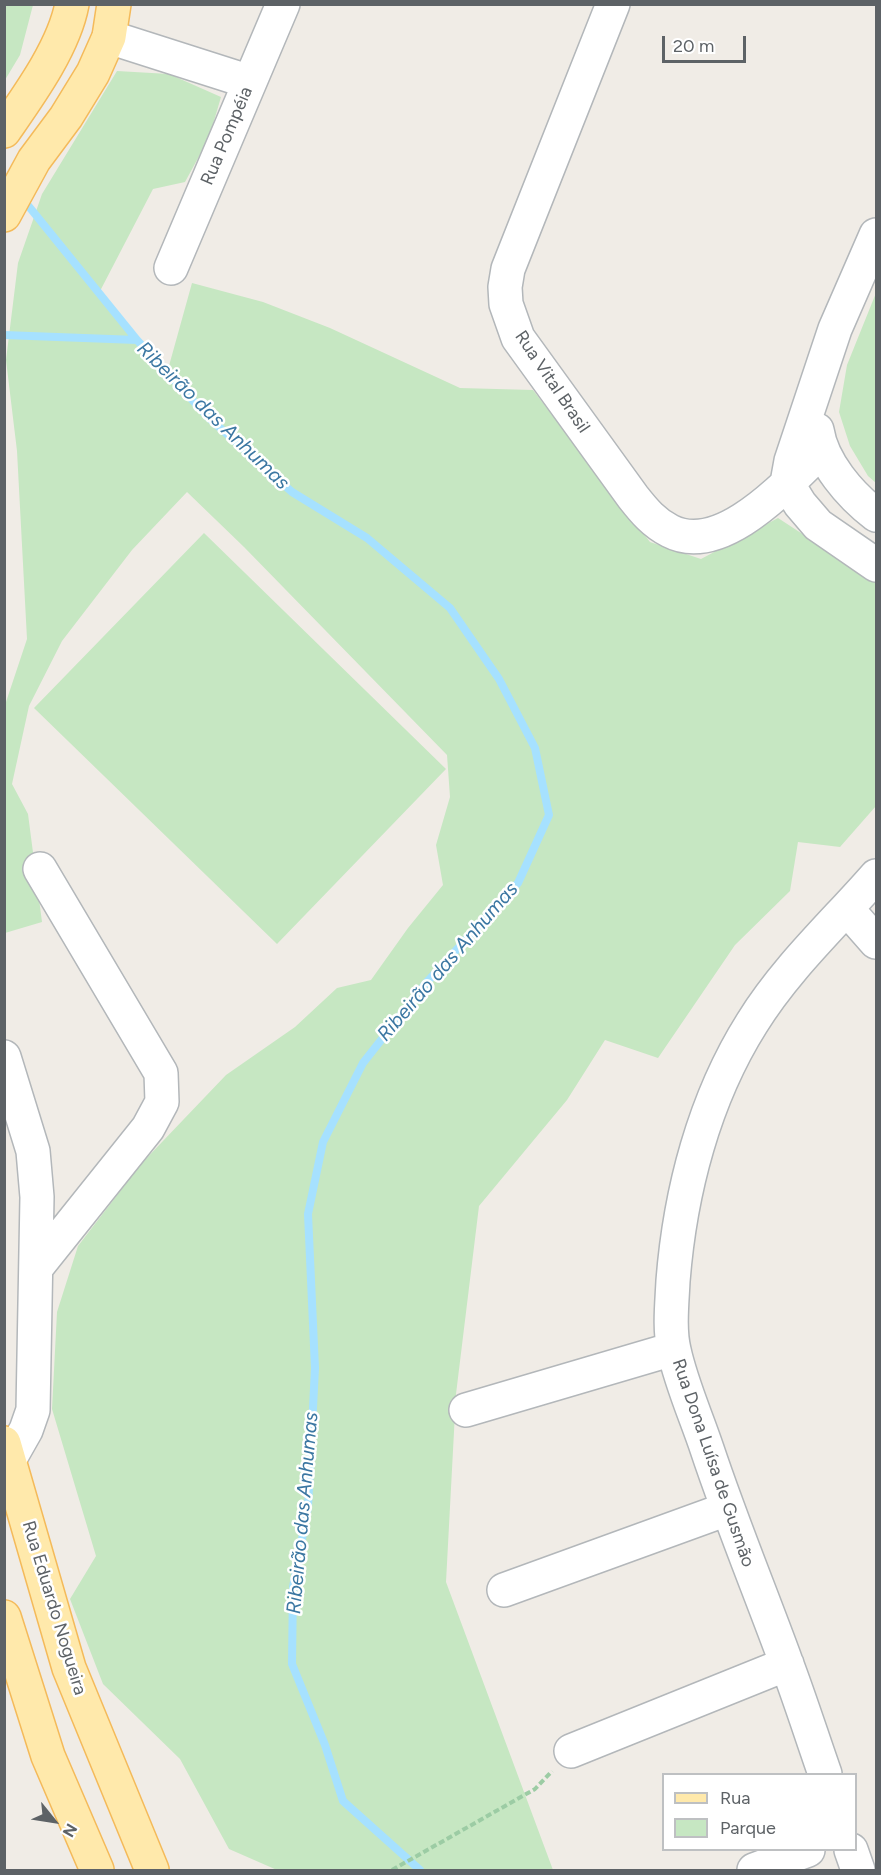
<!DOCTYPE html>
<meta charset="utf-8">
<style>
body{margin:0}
#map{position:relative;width:881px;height:1875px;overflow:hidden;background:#f0ece6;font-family:Figtree,sans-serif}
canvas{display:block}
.frame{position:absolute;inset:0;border:6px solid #5d6266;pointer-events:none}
.legend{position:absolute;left:662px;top:1773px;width:195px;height:78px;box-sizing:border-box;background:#fff;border:2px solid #bec0c2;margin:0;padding:8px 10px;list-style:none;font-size:18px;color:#5d6266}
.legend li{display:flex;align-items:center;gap:12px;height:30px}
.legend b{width:30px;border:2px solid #bec0c2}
.north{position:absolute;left:24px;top:1791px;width:60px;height:60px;-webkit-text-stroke:4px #fff;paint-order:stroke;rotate:120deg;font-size:16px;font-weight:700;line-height:24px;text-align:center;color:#5d6266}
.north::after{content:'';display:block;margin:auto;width:21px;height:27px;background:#5d6266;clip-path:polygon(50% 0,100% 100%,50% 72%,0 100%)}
.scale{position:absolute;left:662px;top:36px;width:84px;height:27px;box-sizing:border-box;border:3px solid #5d6266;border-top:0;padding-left:8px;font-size:18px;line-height:21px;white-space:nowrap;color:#5d6266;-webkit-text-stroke:4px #fff;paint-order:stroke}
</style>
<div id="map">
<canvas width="881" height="1875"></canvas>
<div class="frame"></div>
<ul class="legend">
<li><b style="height:8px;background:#ffe9ab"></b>Rua</li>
<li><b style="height:16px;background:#c6e7c2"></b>Parque</li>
</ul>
<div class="north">N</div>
<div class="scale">20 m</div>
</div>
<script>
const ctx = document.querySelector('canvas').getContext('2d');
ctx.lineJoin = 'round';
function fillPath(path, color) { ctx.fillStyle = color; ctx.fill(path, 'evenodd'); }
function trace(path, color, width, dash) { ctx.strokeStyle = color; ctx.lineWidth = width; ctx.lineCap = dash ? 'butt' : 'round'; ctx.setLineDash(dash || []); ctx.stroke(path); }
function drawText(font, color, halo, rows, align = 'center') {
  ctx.font = font + ' Figtree,sans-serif'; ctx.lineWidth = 5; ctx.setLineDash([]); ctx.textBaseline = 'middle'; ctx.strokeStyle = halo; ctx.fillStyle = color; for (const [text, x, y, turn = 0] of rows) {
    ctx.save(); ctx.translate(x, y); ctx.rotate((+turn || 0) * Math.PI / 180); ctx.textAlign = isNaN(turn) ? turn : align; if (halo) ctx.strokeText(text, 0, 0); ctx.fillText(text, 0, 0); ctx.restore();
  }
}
const green = new Path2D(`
 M 5,4 L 33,5 L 20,55 L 5,80 Z
 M 117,71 L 169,74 L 221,97 L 209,138 L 185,182 L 153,189 L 99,293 L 167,373 L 192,283 L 263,302 L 330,328 L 460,388 L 533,390 L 650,542 L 701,559 L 778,518 L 876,582 L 876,806 L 840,847 L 798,842 L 790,891 L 735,945 L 658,1058 L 605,1040 L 567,1100 L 479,1206 L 456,1394 L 446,1582 L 553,1870 L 277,1870 L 229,1849 L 180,1759 L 103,1684 L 70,1599 L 96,1556 L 52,1409 L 57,1312 L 78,1246 L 141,1164 L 226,1075 L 295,1027 L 337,988 L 371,980 L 408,928 L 443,885 L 436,845 L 450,797 L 447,755 L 244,547 L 187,492 L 132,550 L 62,641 L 29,706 L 12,784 L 28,814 L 42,922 L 5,933 L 4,708 L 27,639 L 17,451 L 6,360 L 18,263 L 42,194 Z
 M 876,293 L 876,483 L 868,476 L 850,446 L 839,412 L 847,365 Z
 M 204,533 L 446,769 L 277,944 L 34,708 Z`);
const stream = new Path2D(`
 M 22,198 L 137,340
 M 4,335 L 137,340 L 209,418 L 292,492 L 367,538 L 450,608 L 499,679 L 535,748 L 549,815 L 518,883 L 426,983 L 363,1063 L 323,1142 L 308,1214 L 315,1368 L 308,1507 L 293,1587 L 292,1664 L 325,1745 L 343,1801 L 420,1870`);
const path = new Path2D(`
 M 392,1870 L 535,1789 L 552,1771`);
const minor = new Path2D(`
 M 613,4 L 508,269 L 505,287 L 506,304 L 518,338 L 633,497 C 644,511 654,523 670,531 C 722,558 788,482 822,450
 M 109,37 L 250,82
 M 876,235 L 835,329 L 791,461 L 787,483 L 800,504 L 818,525 L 876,565
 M 171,268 L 283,4
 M 817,430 C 822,463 850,495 876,515
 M 847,909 L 876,942
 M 4,1057 L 33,1151 L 37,1197 L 33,1410 L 26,1430 L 9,1460
 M 36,1268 L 148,1128 L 162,1102 L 161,1073 L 40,869
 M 466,1410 L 673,1349
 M 504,1590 L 727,1509
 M 571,1751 L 787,1664
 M 825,1774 C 812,1737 800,1699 786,1662 C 760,1591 731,1521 707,1449 C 696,1416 681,1383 674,1350 C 669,1329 672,1303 673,1281 C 680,1192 704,1099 752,1023 C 786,968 834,924 876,876
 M 851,1850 L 858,1870
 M 754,1870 L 808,1850`);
const major = new Path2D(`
 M 4,131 C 29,95 64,47 72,4
 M 4,215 L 34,160 L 66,117 L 93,73 L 109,37 L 114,4
 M 4,1443 L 69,1668 L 152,1870
 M 4,1617 L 48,1756 L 97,1870`);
const streetNames = [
 ["Rua Pompéia",227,136,-67],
 ["Rua Vital Brasil",552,382,56],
 ["Rua Dona Luísa de Gusmão",713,1463,71],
 ["Rua Eduardo Nogueira",54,1608,73]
];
const waterNames = [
 ["Ribeirão das Anhumas",213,416,44],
 ["Ribeirão das Anhumas",448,962,-49],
 ["Ribeirão das Anhumas",303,1513,-85]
];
fillPath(green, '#c6e7c2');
trace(stream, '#a6e1ff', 8);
trace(minor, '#b3b7ba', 36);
trace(major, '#f4ba5a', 36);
trace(path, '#9ccca4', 4, [6, 3]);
trace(minor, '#fff', 33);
trace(major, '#ffe9ab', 33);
drawText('18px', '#5d6266', '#fff', streetNames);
drawText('italic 20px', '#3b77a2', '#fff', waterNames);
</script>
